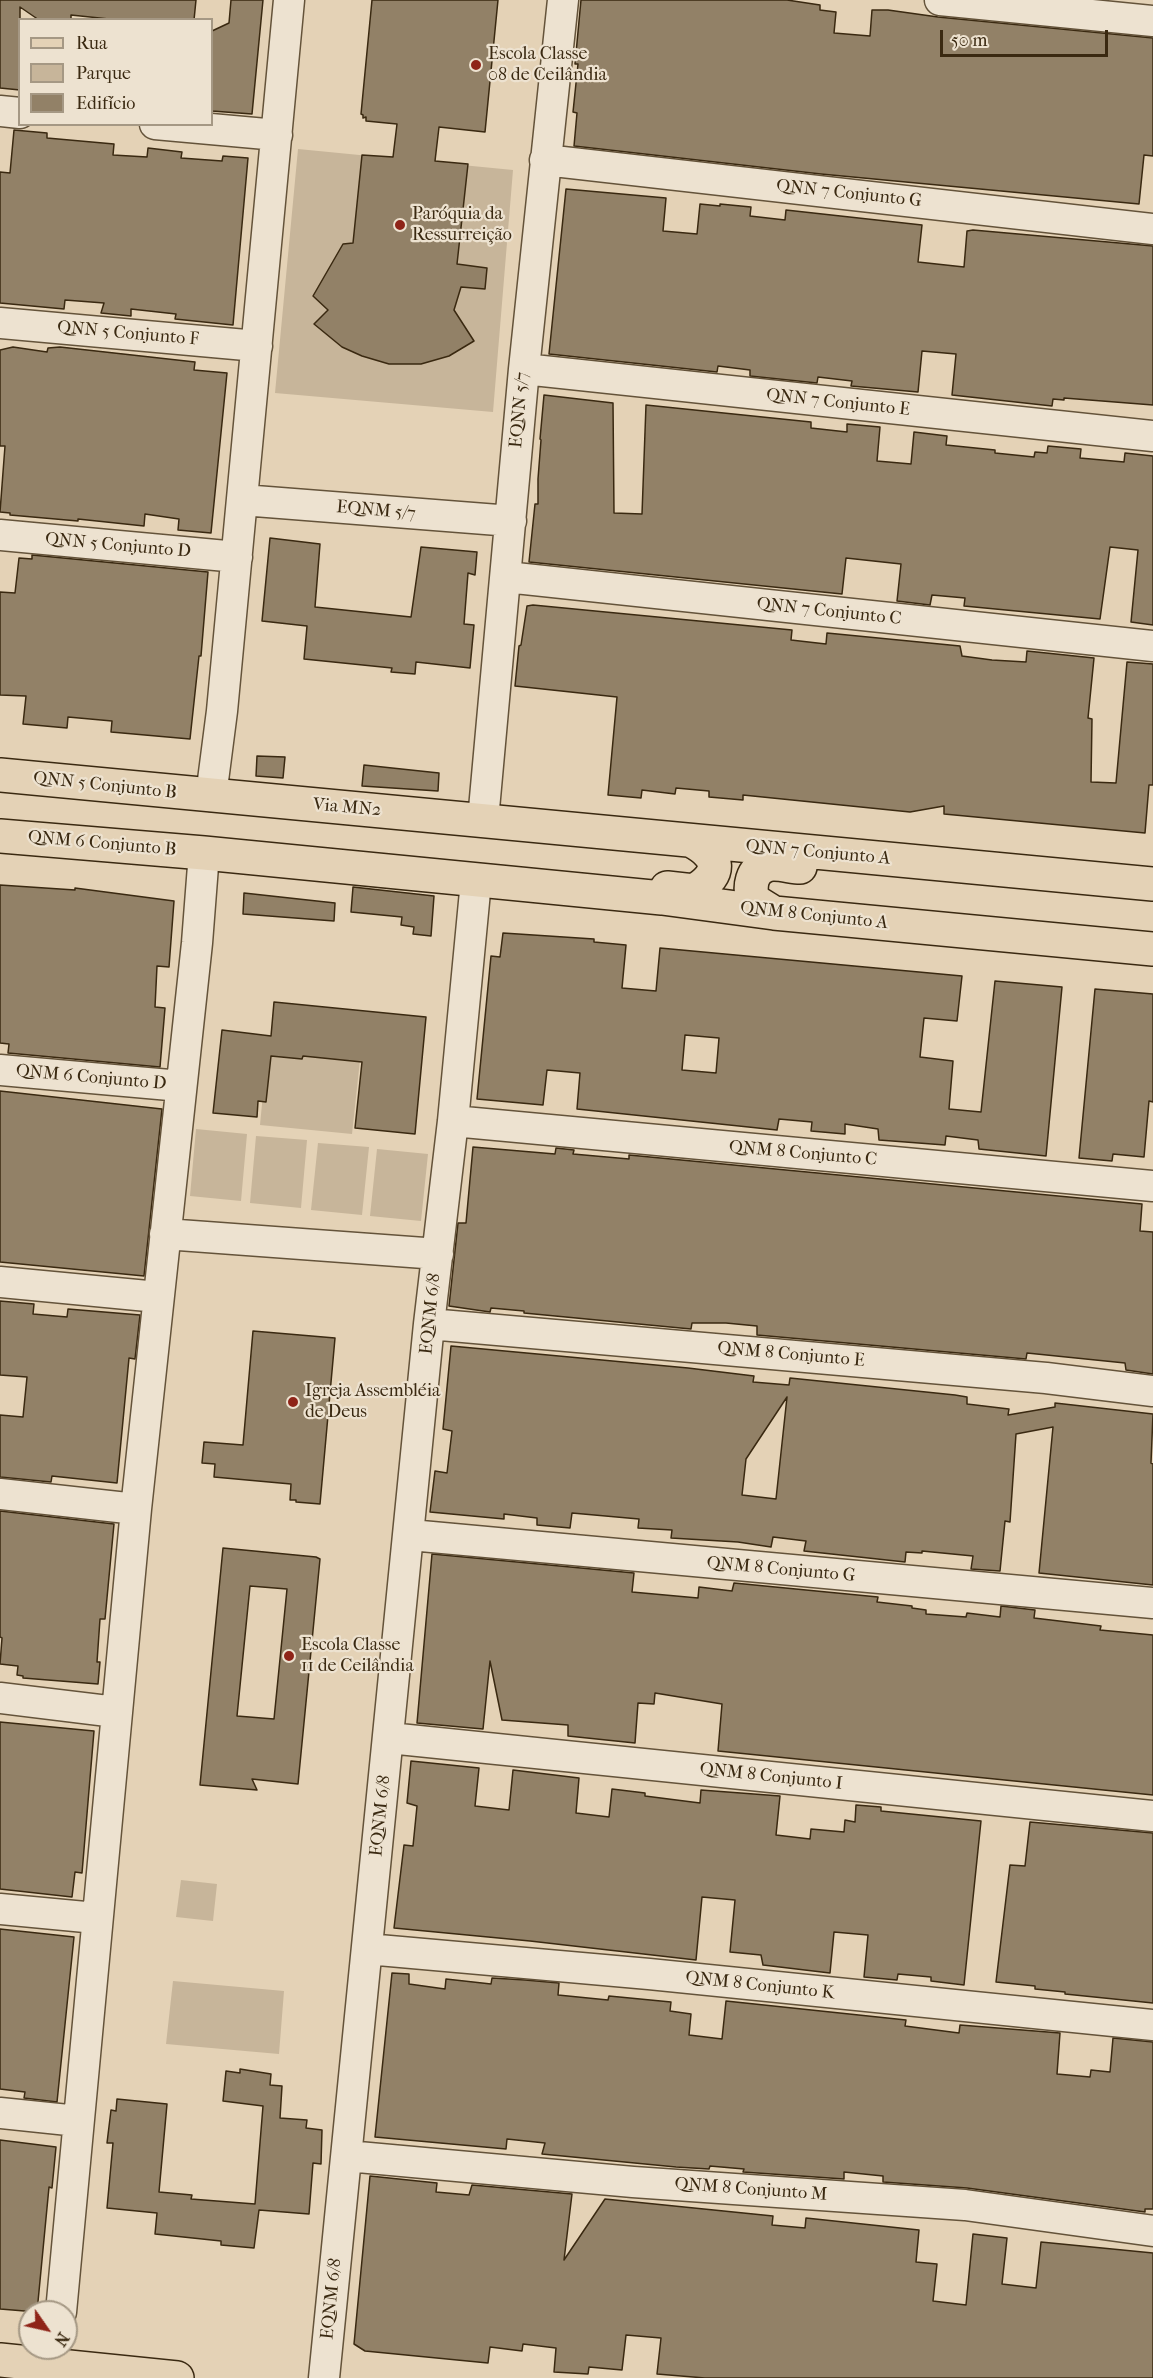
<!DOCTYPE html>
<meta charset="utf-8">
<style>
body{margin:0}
#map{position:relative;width:1153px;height:2378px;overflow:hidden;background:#e4d2b6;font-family:"IM FELL French Canon",serif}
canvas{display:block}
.legend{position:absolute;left:18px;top:18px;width:195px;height:108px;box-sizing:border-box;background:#ede2d0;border:2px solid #a59884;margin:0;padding:8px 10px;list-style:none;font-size:18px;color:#3a2911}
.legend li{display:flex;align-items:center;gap:12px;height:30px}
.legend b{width:30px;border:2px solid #a59884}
.north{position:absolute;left:18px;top:2300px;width:60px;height:60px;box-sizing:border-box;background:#ede2d0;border:2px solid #a59884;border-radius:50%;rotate:124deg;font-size:16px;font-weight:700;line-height:24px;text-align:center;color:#3a2911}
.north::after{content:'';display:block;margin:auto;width:21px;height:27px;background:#8f2418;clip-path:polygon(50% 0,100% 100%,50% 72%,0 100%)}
.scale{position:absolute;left:940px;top:30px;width:168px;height:27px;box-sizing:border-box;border:3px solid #3a2911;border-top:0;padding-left:8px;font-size:18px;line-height:21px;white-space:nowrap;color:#3a2911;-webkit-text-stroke:4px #ede2d0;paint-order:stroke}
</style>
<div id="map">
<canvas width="1153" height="2378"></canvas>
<ul class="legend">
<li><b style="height:8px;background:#e4d2b6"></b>Rua</li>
<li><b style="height:16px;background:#c7b59a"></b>Parque</li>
<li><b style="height:16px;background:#928167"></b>Edifício</li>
</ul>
<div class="north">N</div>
<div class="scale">50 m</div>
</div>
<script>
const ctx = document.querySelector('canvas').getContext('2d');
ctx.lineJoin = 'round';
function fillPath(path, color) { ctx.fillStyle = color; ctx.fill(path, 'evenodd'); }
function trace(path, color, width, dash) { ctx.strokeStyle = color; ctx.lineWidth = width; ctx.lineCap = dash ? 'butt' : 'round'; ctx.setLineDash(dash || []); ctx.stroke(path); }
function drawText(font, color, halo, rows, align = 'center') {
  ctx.font = font + ' "IM FELL French Canon",serif'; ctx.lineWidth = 4.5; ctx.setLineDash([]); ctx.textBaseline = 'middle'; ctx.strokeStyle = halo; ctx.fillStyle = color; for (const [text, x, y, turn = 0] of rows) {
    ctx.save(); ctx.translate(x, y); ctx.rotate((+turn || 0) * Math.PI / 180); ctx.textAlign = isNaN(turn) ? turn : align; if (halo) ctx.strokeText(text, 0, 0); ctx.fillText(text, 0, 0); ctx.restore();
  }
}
const green = new Path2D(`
 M 298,149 L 513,170 L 493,412 L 275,393 Z
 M 267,1052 L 360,1060 L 352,1134 L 260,1125 Z
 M 196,1129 L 247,1134 L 241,1201 L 190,1196 Z
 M 256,1136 L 307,1140 L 301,1208 L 250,1203 Z
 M 318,1143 L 369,1147 L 362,1215 L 311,1210 Z
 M 377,1149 L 428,1154 L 421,1221 L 370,1216 Z
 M 181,1880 L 217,1884 L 213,1921 L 176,1917 Z
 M 173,1981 L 284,1991 L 279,2054 L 166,2044 Z`);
const building = new Path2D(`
 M 0,0 L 196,0 L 194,20 L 109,19 L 71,15 L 71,20 L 39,20 L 20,7 L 20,90 L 0,88 Z
 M 231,0 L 263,0 L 252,114 L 212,111 L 212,31 L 229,23 Z
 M 372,0 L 498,0 L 485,132 L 439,127 L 435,161 L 468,164 L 457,264 L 487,268 L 485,289 L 461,287 L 454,310 L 474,341 L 449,356 L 421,364 L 389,364 L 362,356 L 342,347 L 314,324 L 328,310 L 313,296 L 343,244 L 353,243 L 362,155 L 393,157 L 397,124 L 366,121 L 366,117 L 363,118 L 363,115 L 361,114 Z
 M 581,0 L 787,0 L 820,5 L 820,10 L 836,12 L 834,33 L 870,36 L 872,10 L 888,10 L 938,17 L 1153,38 L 1153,156 L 1144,155 L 1139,204 L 821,174 L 574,146 L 577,113 L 573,112 L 578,64 L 575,64 Z
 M 14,130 L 47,133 L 47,138 L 114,144 L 113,155 L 147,157 L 148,148 L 182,152 L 181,158 L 222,161 L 223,156 L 248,158 L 233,325 L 175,319 L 176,314 L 131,309 L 131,316 L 101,313 L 104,303 L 65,300 L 64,309 L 0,303 L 0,172 L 10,173 Z
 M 566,189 L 666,198 L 663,231 L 697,234 L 700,204 L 720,206 L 720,204 L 751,207 L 750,216 L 785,220 L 786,210 L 922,225 L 918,262 L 964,267 L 967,231 L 973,230 L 1153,246 L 1153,405 L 1064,398 L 1064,400 L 1053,399 L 1052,406 L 952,395 L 956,354 L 922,351 L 918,392 L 851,386 L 852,381 L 818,377 L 817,383 L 750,376 L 750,370 L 718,366 L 717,372 L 549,354 Z
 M 13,347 L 47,352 L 48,348 L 60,347 L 195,362 L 194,370 L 227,373 L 211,533 L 178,530 L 179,519 L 145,514 L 144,526 L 78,519 L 78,521 L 10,515 L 10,513 L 0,512 L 5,446 L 0,446 L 0,350 Z
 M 544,395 L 613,403 L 614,513 L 642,514 L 646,405 L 811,422 L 811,428 L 847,432 L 847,424 L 880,427 L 877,461 L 911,464 L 914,432 L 947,436 L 946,445 L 995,450 L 995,453 L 1034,457 L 1035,452 L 1047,453 L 1048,446 L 1081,449 L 1080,458 L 1124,462 L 1125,453 L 1153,456 L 1153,625 L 1131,622 L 1138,550 L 1110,547 L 1100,619 L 964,606 L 965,598 L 932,595 L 930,605 L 897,601 L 901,564 L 846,558 L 842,594 L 529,562 L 535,504 L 538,504 L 538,479 L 541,440 L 540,439 Z
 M 270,538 L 320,544 L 315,607 L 411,617 L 421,547 L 477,552 L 475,575 L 468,573 L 464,624 L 474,625 L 470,668 L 416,662 L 415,674 L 391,672 L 392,668 L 304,659 L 307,626 L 262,621 Z
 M 32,555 L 208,572 L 201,656 L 199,656 L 190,739 L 111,732 L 112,721 L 68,717 L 67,728 L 23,724 L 26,696 L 0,695 L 0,592 L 15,593 L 19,558 L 32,559 Z
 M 533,605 L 792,630 L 791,640 L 826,644 L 827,633 L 960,646 L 962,656 L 992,660 L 1026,662 L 1027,651 L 1094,658 L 1088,718 L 1092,719 L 1091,782 L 1116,783 L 1127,662 L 1153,664 L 1153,785 L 1149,785 L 1145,833 L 944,814 L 944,806 L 910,812 L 743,795 L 743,800 L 709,797 L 709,791 L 676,788 L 675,794 L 642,790 L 641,798 L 608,795 L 617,697 L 515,686 L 519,646 L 521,645 L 527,606 Z
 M 257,756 L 285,757 L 283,778 L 256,776 Z
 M 364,765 L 439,773 L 438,791 L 362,786 Z
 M 0,885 L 75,890 L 75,888 L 174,901 L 169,967 L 157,966 L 155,1007 L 165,1008 L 160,1067 L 8,1053 L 9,1044 L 0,1043 Z
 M 353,887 L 434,896 L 431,936 L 413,934 L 414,927 L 401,925 L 402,917 L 351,912 Z
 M 244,893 L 335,903 L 334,921 L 243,914 Z
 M 503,933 L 594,939 L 594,942 L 626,945 L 622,988 L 656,991 L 660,948 L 962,976 L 957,1021 L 924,1018 L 920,1057 L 953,1061 L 949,1109 L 981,1112 L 995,981 L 1062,987 L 1046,1156 L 979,1149 L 978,1140 L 946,1136 L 945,1145 L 879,1140 L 878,1129 L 845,1124 L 845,1134 L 811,1131 L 812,1122 L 779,1119 L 777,1130 L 577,1109 L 580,1073 L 547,1070 L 543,1105 L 477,1099 L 491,956 L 500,957 ZM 685,1035 L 719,1038 L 716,1073 L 682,1070 Z
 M 1095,989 L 1153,994 L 1153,1102 L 1149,1101 L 1144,1157 L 1113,1154 L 1112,1161 L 1079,1158 Z
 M 274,1002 L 426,1017 L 415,1134 L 355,1128 L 362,1062 L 303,1056 L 302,1059 L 271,1056 L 266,1102 L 258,1101 L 257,1117 L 213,1113 L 222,1030 L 271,1036 Z
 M 0,1091 L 162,1109 L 144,1276 L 0,1262 Z
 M 473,1147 L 555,1154 L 556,1148 L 574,1150 L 573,1154 L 629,1159 L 629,1155 L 1142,1204 L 1140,1231 L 1153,1232 L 1153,1374 L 1126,1370 L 1125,1363 L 1027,1353 L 1026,1359 L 757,1335 L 757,1326 L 726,1323 L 692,1323 L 691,1329 L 524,1313 L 524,1311 L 491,1308 L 490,1312 L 449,1306 L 458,1223 L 466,1223 Z
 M 0,1301 L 34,1304 L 33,1314 L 67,1317 L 68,1309 L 140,1315 L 135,1359 L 129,1358 L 117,1483 L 52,1476 L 51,1482 L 0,1477 L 0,1415 L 23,1417 L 27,1377 L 0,1375 Z
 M 253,1331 L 335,1338 L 320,1504 L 296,1502 L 296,1500 L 290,1500 L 291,1484 L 214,1477 L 215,1464 L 202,1463 L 204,1442 L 243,1445 Z
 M 451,1346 L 688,1368 L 754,1376 L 753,1382 L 789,1385 L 790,1378 L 955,1395 L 967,1397 L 967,1404 L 1009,1409 L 1008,1415 L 1055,1407 L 1055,1403 L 1153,1414 L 1151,1463 L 1153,1464 L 1153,1585 L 1039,1573 L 1053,1427 L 1016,1434 L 1010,1522 L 1005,1521 L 1000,1571 L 971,1569 L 973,1556 L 922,1551 L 922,1553 L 906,1552 L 905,1562 L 804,1551 L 806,1541 L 773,1537 L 771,1547 L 738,1542 L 671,1538 L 672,1530 L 638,1528 L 639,1519 L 572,1513 L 570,1528 L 537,1525 L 537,1518 L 504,1514 L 504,1519 L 430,1512 L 435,1471 L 447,1473 L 452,1431 L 443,1429 ZM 787,1397 L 776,1499 L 742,1495 L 746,1459 Z
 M 0,1511 L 114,1524 L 105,1619 L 100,1619 L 97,1662 L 100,1662 L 98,1684 L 23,1678 L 23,1676 L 17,1675 L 18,1666 L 0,1664 L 2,1638 L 0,1637 Z
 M 223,1548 L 316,1557 L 320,1559 L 298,1784 L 252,1779 L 257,1790 L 200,1785 ZM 250,1586 L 287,1589 L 274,1719 L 237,1716 Z
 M 432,1554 L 634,1573 L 632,1592 L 698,1598 L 699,1587 L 732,1591 L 734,1583 L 878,1597 L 877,1602 L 912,1606 L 912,1608 L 926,1610 L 926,1614 L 966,1617 L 967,1613 L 1000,1617 L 1001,1606 L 1035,1610 L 1034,1618 L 1101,1626 L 1100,1630 L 1153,1635 L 1153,1795 L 718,1751 L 722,1704 L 655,1693 L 654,1704 L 638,1703 L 635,1743 L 568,1736 L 568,1725 L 502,1720 L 490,1661 L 483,1729 L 417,1723 Z
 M 0,1722 L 94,1731 L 82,1873 L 75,1872 L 72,1897 L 0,1889 Z
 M 411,1761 L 479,1768 L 475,1806 L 509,1810 L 513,1770 L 579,1778 L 576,1813 L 609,1817 L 612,1789 L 645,1793 L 645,1796 L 700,1803 L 701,1790 L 780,1796 L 776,1835 L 810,1839 L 811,1829 L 844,1832 L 845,1820 L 855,1822 L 856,1805 L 881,1807 L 881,1811 L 981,1821 L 964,1985 L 931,1981 L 931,1977 L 898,1974 L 897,1980 L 864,1977 L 868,1935 L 834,1932 L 830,1973 L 763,1965 L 761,1955 L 730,1952 L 735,1900 L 702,1897 L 696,1960 L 530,1941 L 394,1928 L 404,1845 L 413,1846 L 417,1806 L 407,1803 Z
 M 1030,1822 L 1153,1833 L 1153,2003 L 1065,1994 L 1065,1992 L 1035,1989 L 1035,1986 L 996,1982 L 1010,1865 L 1025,1866 Z
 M 0,1929 L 74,1937 L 57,2102 L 24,2098 L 25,2092 L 0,2089 Z
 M 392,1973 L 409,1974 L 409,1984 L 445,1989 L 446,1979 L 491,1984 L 492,1978 L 525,1980 L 559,1983 L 558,1995 L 608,2000 L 609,1996 L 671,2002 L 670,2011 L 691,2014 L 689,2035 L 722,2039 L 726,2001 L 906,2020 L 905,2026 L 959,2033 L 960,2025 L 1060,2033 L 1057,2074 L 1090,2077 L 1091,2070 L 1110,2072 L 1113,2038 L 1153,2042 L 1153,2209 L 1145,2209 L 1145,2212 L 967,2188 L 883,2182 L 883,2176 L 844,2172 L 844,2179 L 743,2172 L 744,2169 L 710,2166 L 709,2169 L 676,2167 L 542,2154 L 545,2143 L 507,2139 L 506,2149 L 375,2137 Z
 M 240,2069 L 271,2074 L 270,2085 L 282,2086 L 280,2118 L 307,2120 L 306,2128 L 322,2130 L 321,2164 L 313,2163 L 309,2214 L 259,2210 L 254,2248 L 221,2245 L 221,2241 L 155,2234 L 157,2213 L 107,2208 L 113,2143 L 107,2143 L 111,2110 L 116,2111 L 117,2099 L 167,2104 L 159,2192 L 192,2195 L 191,2199 L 255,2204 L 263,2106 L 223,2101 L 226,2071 L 240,2073 Z
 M 0,2140 L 56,2147 L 52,2188 L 49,2187 L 37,2312 L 0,2309 Z
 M 370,2176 L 437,2183 L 436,2192 L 469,2195 L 472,2185 L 572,2194 L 564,2260 L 605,2199 L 773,2216 L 772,2225 L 805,2228 L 806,2218 L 919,2230 L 916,2262 L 937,2264 L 933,2301 L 966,2305 L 973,2234 L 1007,2238 L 1002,2284 L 1036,2288 L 1041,2242 L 1153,2253 L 1153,2378 L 705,2378 L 657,2374 L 661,2338 L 626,2335 L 622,2370 L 589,2367 L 588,2374 L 554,2372 L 556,2348 L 523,2344 L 522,2351 L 490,2347 L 488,2363 L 365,2351 L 354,2344 Z`);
const minor = new Path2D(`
 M 940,0 L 1153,21
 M 0,111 L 20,113
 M 155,124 L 277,135
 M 545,160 L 1153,229
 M 0,323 L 257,346
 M 524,369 L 1153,436
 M 242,500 L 511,521
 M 0,535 L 237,557
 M 506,577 L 1153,646
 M 211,796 L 222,711 L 289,0
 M 483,820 L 524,369 L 563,0
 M 0,1070 L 181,1086
 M 453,1121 L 1153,1186
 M 165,1234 L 438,1254
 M 0,1282 L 158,1297
 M 429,1324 L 1046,1378 L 1153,1391
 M 0,1494 L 136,1509
 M 410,1535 L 1153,1603
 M 0,1698 L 116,1712
 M 389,1738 L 1153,1816
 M 0,1909 L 96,1918
 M 367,1949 L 649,1974 L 1153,2025
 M 0,2113 L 78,2121
 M 347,2156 L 633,2182 L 965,2205 L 1153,2231
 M 61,2312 L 136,1509 L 197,943 L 204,853
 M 324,2378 L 429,1324 L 453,1121 L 476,881`);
const major = new Path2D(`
 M 0,775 L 1153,884
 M 0,836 L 204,853 L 662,898 L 774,913 L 1153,949
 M 667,888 L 694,891 C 723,874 720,856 692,841
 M 774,913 L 753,900 C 749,887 751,870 767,865 C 776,862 791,867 800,867
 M 0,2360 L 177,2378`);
const markers = [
 [476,65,6,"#8f2418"],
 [400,225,6,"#8f2418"],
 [293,1402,6,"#8f2418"],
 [289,1656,6,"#8f2418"]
];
const poiNames = [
 ["Escola Classe",488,55],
 ["08 de Ceilândia",488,76],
 ["Paróquia da",412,215],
 ["Ressurreição",412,236],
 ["Igreja Assembléia",305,1392],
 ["de Deus",305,1413],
 ["Escola Classe",301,1646],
 ["11 de Ceilândia",301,1667]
];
const streetNames = [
 ["QNN 7 Conjunto G",849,194,6],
 ["QNN 5 Conjunto F",128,334,5],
 ["QNN 7 Conjunto E",838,403,6],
 ["EQNN 5/7",520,410,-85],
 ["EQNM 5/7",376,511,5],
 ["QNN 5 Conjunto D",118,546,5],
 ["QNN 7 Conjunto C",829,612,6],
 ["QNN 5 Conjunto B",105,786,6],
 ["Via MN2",347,808,5],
 ["QNM 6 Conjunto B",102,844,5],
 ["QNN 7 Conjunto A",818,853,5],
 ["QNM 8 Conjunto A",814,916,6],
 ["QNM 6 Conjunto D",91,1078,5],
 ["QNM 8 Conjunto C",803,1154,5],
 ["EQNM 6/8",431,1314,-84],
 ["QNM 8 Conjunto E",791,1355,5],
 ["QNM 8 Conjunto G",781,1570,5],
 ["QNM 8 Conjunto I",771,1777,6],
 ["EQNM 6/8",381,1816,-84],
 ["QNM 8 Conjunto K",760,1986,6],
 ["QNM 8 Conjunto M",751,2190,4],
 ["EQNM 6/8",332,2299,-84]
];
fillPath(green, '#c7b59a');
fillPath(building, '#928167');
trace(building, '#3a2911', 1.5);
trace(minor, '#64533a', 33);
trace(major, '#3a2911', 36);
trace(minor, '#ede2d0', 30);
trace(major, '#e4d2b6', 33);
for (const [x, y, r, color] of markers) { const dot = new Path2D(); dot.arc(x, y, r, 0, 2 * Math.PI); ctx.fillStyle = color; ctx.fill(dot); trace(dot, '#ede2d0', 2); }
drawText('18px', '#3a2911', '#ede2d0', poiNames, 'left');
drawText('18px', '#3a2911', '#ede2d0', streetNames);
</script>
